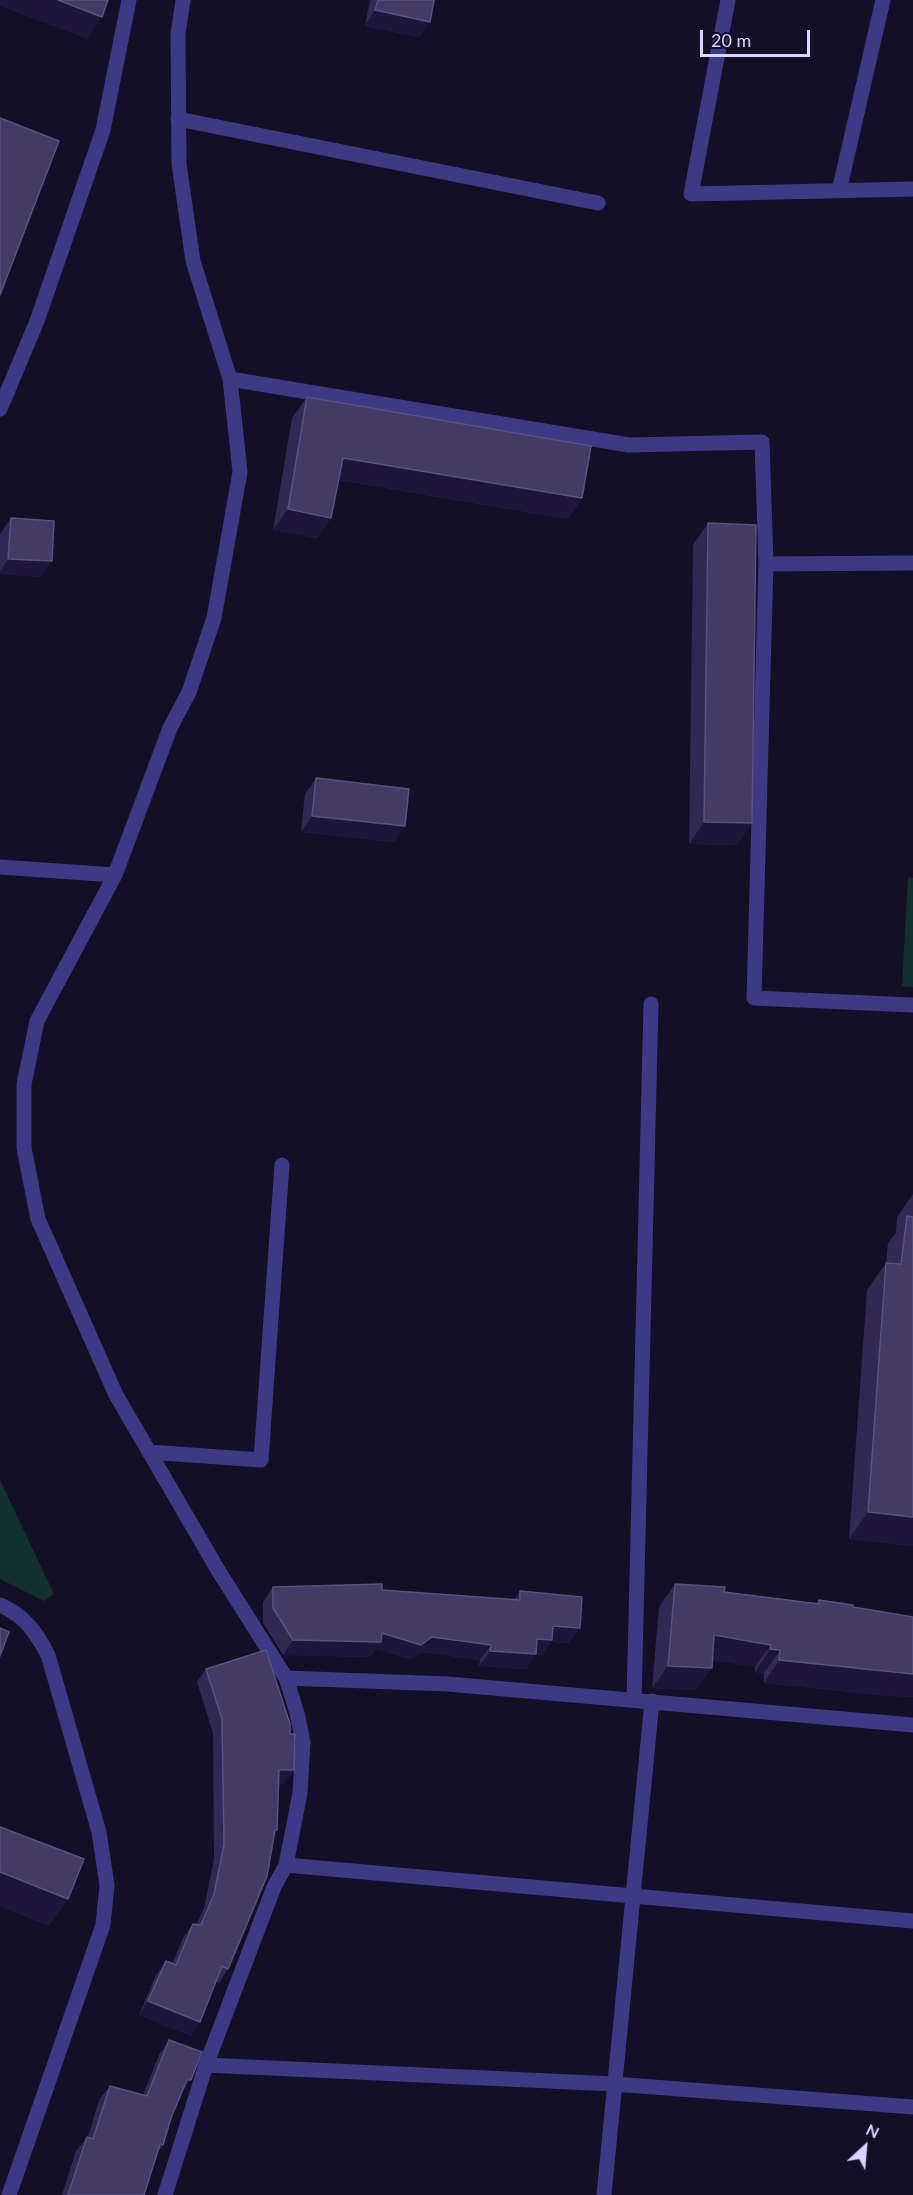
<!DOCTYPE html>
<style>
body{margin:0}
#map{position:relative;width:913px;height:2195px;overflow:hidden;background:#130f26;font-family:Lato,sans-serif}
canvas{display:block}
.north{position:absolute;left:835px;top:2117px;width:60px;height:60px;-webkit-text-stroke:4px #130f26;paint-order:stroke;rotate:26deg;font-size:16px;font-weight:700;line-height:24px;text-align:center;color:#d9d4ff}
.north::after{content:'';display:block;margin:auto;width:21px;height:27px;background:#d9d4ff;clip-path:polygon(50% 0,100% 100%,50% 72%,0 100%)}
.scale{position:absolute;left:700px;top:30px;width:110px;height:27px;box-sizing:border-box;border:3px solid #d9d4ff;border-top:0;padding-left:8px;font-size:18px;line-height:21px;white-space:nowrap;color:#d9d4ff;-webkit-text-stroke:4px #130f26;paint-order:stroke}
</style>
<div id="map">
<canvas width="913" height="2195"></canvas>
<div class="north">N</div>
<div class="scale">20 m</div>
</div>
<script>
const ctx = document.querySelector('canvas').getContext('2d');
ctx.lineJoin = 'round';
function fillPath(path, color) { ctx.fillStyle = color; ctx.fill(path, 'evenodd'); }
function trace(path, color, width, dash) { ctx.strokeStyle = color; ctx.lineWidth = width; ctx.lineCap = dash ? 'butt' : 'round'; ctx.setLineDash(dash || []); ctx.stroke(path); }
const green = new Path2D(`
 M 908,877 L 913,878 L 913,987 L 902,986 Z
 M 0,1480 L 54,1594 L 44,1601 L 0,1579 Z`);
const minor = new Path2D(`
 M 728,0 L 691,194 L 913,189
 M 178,119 L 598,203
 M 839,191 L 883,0
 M 230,379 L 629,445 L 762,442 L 766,564 L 754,998 L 913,1005
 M 0,409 L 37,321 L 103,130 L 129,0
 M 766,564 L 913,563
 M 0,867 L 115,875
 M 149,1452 L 261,1460 L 282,1165
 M 0,1605 C 24,1615 36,1632 48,1655 L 99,1832 L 107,1885 L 103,1925 L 9,2195
 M 286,1678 L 448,1684 L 913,1725
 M 634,1700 L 651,1004
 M 286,1865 L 913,1921
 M 206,2065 L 614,2084 L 913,2107
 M 165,2195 L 206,2065 L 274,1887 L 286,1865 L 300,1793 L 303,1742 L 297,1713 L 286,1678 L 218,1570 L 116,1395 L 38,1219 L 24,1148 L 24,1084 L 37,1021 L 115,875 L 170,728 L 189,692 L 214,618 L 240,472 L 230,379 L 193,261 L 179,164 L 178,34 L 183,0
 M 604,2195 L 652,1701`);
const wall = new Path2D(`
 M 370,0 L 434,0 L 419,37 L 365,26 Z
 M 307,397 L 582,498 L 568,519 L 339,480 L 331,518 L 317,538 L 273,530 L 292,418 Z
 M 11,518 L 41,577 L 0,574 L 0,534 Z
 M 708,523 L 752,823 L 737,845 L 689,844 L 693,545 Z
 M 316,778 L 405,826 L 394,842 L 301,832 L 305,794 Z
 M 913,1194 L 913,1546 L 849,1539 L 867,1290 L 886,1263 L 888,1243 L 896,1232 L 897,1217 Z
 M 675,1584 L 724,1592 L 816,1604 L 819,1600 L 853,1607 L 913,1617 L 913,1697 L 879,1695 L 764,1683 L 764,1673 L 755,1672 L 755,1667 L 713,1660 L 696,1690 L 652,1688 L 659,1607 Z
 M 273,1587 L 382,1590 L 514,1600 L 520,1591 L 569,1643 L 551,1642 L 542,1655 L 536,1654 L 526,1669 L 479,1666 L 480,1660 L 422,1652 L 411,1659 L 376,1649 L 370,1657 L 283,1655 L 263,1623 L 263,1602 Z
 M 206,1669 L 284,1784 L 279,1784 L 277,1830 L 274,1834 L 228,1969 L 219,1983 L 216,1982 L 191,2036 L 139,2015 L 156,1975 L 166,1961 L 172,1964 L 183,1938 L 193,1924 L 197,1924 L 204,1908 L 214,1859 L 213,1733 L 197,1682 Z
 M 169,2040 L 181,2095 L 171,2118 L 163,2145 L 158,2152 L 144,2195 L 62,2195 L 76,2151 L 87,2137 L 88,2137 L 99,2100 L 110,2086 L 143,2095 L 159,2055 Z`);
const shadedWall = new Path2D(`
 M 0,0 L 58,0 L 102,17 L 87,39 L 0,6 Z
 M 375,10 L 430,22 L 419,37 L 365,26 Z
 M 343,458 L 582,498 L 568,519 L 329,478 Z
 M 288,509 L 331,518 L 317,538 L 273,530 Z
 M 8,559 L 52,561 L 41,577 L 0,574 L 0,571 Z
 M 312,816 L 405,826 L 394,842 L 301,832 Z
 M 704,822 L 752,823 L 737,845 L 689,844 Z
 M 868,1512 L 913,1517 L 913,1546 L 849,1539 Z
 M 553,1626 L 580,1628 L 569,1643 L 551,1642 L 542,1655 L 527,1653 L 537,1639 Z
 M 382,1633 L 432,1637 L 491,1645 L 480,1660 L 422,1652 L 411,1659 L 376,1649 L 370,1657 L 283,1655 L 293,1640 Z
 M 714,1635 L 771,1645 L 755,1667 L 698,1658 Z
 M 770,1649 L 780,1650 L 764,1673 L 755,1672 Z
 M 490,1651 L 536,1654 L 526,1669 L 479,1666 Z
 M 779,1660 L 913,1674 L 913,1697 L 879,1695 L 764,1683 Z
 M 668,1666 L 712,1668 L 696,1690 L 652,1688 Z
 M 279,1770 L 294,1770 L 284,1784 L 270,1783 Z
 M 0,1872 L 68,1899 L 49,1926 L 0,1907 Z
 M 148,2001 L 200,2022 L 191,2036 L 139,2015 Z
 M 187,2080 L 191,2080 L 181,2095 Z`);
const building = new Path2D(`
 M 58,0 L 108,0 L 102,17 Z
 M 378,0 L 434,0 L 430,22 L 375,10 Z
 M 0,118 L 59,141 L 0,295 Z
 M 307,397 L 591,446 L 582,498 L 343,458 L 331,518 L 288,509 Z
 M 11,518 L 54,521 L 52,561 L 8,559 Z
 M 708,523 L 756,525 L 752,823 L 704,822 Z
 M 316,778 L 409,789 L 405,826 L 312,816 Z
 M 907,1216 L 913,1217 L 913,1517 L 868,1512 L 886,1263 L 901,1264 Z
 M 382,1584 L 382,1590 L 520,1600 L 520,1591 L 582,1597 L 580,1628 L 553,1626 L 552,1640 L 537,1639 L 536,1654 L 490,1651 L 491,1645 L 432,1637 L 421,1645 L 382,1633 L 381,1642 L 293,1640 L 273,1608 L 273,1587 Z
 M 675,1584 L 725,1587 L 724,1592 L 819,1604 L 819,1600 L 853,1605 L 853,1607 L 913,1617 L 913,1674 L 779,1660 L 780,1650 L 770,1649 L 771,1645 L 714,1635 L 712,1668 L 668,1666 Z
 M 0,1628 L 9,1632 L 0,1656 Z
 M 266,1650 L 290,1724 L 290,1734 L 295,1734 L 294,1770 L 279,1770 L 277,1830 L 275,1830 L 267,1876 L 228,1969 L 222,1966 L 200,2022 L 148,2001 L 166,1961 L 176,1965 L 193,1924 L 201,1925 L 214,1894 L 224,1845 L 222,1719 L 206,1669 Z
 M 0,1827 L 84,1859 L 68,1899 L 0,1872 Z
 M 169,2040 L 202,2052 L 191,2080 L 187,2080 L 171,2118 L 163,2145 L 160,2144 L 144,2195 L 68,2195 L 87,2137 L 93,2139 L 110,2086 L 147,2096 Z`);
fillPath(green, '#12302f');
trace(minor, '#3d3a85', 15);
fillPath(wall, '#312854');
fillPath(shadedWall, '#1d163a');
fillPath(building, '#433a66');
trace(building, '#5a527e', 1.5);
</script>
